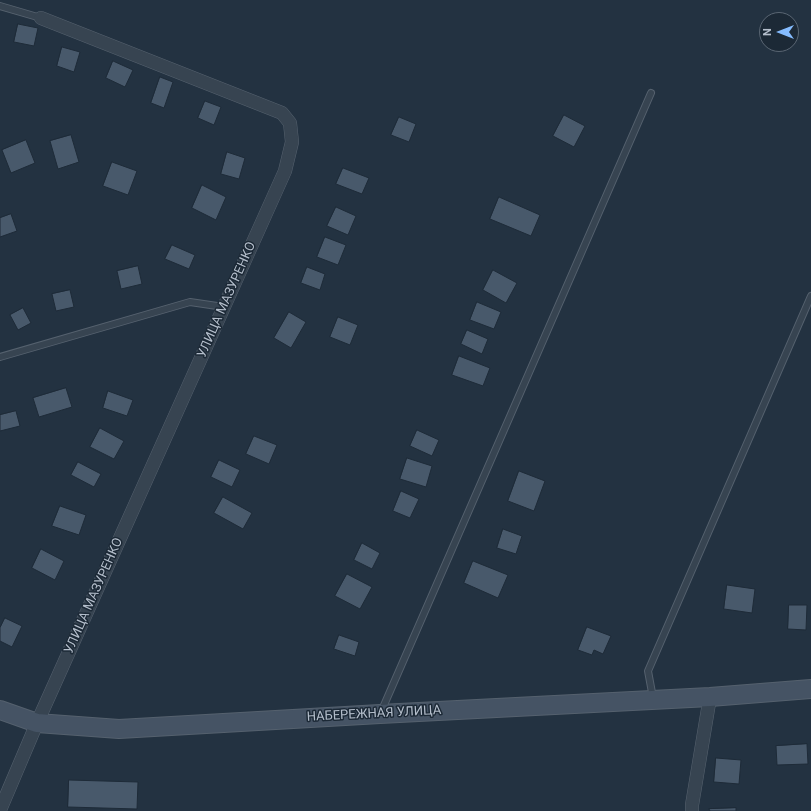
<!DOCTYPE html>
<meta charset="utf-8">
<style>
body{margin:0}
#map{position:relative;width:811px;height:811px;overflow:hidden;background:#233241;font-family:Roboto,sans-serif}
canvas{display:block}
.north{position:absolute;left:759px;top:12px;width:40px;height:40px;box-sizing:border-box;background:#1c2936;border:1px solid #596572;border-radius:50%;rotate:270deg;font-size:11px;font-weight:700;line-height:16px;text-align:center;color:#b4becb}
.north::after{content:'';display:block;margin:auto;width:14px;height:18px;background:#85bcff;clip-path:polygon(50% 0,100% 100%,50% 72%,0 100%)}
</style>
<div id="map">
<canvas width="811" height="811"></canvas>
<div class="north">N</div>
</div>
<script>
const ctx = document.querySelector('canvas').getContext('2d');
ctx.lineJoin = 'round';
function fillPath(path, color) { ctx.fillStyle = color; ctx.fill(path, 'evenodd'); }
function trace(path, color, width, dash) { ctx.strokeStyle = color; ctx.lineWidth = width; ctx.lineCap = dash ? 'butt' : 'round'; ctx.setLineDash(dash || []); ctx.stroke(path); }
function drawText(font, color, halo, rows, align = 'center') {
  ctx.font = font + ' Roboto,sans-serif'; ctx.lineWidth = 3; ctx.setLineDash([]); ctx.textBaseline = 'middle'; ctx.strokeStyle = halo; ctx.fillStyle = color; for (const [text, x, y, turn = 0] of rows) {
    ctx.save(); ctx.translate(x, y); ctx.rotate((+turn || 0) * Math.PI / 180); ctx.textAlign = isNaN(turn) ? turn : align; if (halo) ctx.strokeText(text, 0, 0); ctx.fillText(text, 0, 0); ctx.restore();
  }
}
const building = new Path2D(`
 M 18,24 L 38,28 L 34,46 L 14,42 Z
 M 62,47 L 80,52 L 74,72 L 57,66 Z
 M 113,61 L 133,70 L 125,87 L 106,78 Z
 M 160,77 L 173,82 L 164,108 L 151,103 Z
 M 205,101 L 221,107 L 214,125 L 198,118 Z
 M 564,115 L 585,126 L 574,147 L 553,136 Z
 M 399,117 L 416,124 L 409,142 L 391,135 Z
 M 71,135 L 79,162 L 58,169 L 50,141 Z
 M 26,140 L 35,163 L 11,173 L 2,150 Z
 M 227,152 L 245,158 L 239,179 L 221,174 Z
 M 112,162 L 137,171 L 128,195 L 103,186 Z
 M 343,168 L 369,178 L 362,194 L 336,184 Z
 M 202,185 L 226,197 L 216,220 L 192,208 Z
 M 499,197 L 540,215 L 531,236 L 490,219 Z
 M 336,207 L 356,216 L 348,235 L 327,226 Z
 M 11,214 L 17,231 L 0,237 L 0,218 Z
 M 325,237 L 346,245 L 338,265 L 317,257 Z
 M 172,245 L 195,255 L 189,269 L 165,259 Z
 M 138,266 L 142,284 L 121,289 L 117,271 Z
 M 307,267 L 325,274 L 320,290 L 301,283 Z
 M 493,270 L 517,283 L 506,303 L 483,290 Z
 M 70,290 L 74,307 L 56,311 L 52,294 Z
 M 477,302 L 501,312 L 494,329 L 470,320 Z
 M 23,308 L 31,323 L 18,330 L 10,315 Z
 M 289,312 L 306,322 L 291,348 L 274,338 Z
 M 338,317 L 358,325 L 350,345 L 330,337 Z
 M 467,330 L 488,339 L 482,354 L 461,344 Z
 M 459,356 L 490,368 L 483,386 L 452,375 Z
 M 66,388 L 72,407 L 39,417 L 33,398 Z
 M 108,391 L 133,400 L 127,416 L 103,408 Z
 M 16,411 L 20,426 L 0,431 L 0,415 Z
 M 100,428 L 124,441 L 114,459 L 90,447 Z
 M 417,430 L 439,440 L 432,456 L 410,446 Z
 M 254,436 L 277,445 L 269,464 L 246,454 Z
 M 407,458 L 432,466 L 426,487 L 400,479 Z
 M 219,460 L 240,470 L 232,487 L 211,477 Z
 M 78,462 L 101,474 L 94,487 L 71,475 Z
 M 519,471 L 545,481 L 534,511 L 508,501 Z
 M 401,491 L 419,499 L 410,518 L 393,511 Z
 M 223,497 L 252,513 L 243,529 L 214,513 Z
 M 60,506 L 86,515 L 79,535 L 52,526 Z
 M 503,529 L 522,536 L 516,554 L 497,548 Z
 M 362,543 L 380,553 L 372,569 L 354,560 Z
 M 41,549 L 64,561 L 55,580 L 32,568 Z
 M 473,561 L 508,575 L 498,598 L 464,583 Z
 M 347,574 L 372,587 L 360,609 L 335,596 Z
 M 727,585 L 755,589 L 752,613 L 724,609 Z
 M 789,605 L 807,605 L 806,630 L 788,629 Z
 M 5,618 L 22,626 L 12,647 L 0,641 L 0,628 Z
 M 587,627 L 611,636 L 603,654 L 594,650 L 592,655 L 578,650 Z
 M 339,635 L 359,642 L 355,656 L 334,649 Z
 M 807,744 L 808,764 L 777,765 L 776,746 Z
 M 716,758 L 741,760 L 739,784 L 714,782 Z
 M 69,780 L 138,782 L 137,809 L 68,807 Z
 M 736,808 L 736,811 L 710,811 L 709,809 Z`);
const lane = new Path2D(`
 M 0,6 L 41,18
 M 0,357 L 190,302 L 224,307
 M 653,698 L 648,671 L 811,296
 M 381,712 L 651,93`);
const street = new Path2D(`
 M 0,810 L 37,723 L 285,171 L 292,142 L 290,123 L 282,113 L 41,18
 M 692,811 L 692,805 L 710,697`);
const secondary = new Path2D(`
 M 0,710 L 37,723 L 119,729 L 380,714 L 710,697 L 811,689`);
const streetNames = [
 ["УЛИЦА МАЗУРЕНКО",227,300,-66],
 ["УЛИЦА МАЗУРЕНКО",94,596,-66],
 ["НАБЕРЕЖНАЯ УЛИЦА",374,714,-3]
];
fillPath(building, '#48596b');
trace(building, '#1e2b38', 1);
trace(lane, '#55616e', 8);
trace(street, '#55616e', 14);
trace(secondary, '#55616e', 20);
trace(lane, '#374451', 6);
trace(street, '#374451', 13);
trace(secondary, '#455364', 18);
drawText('13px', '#b4becb', '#1c2936', streetNames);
</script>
